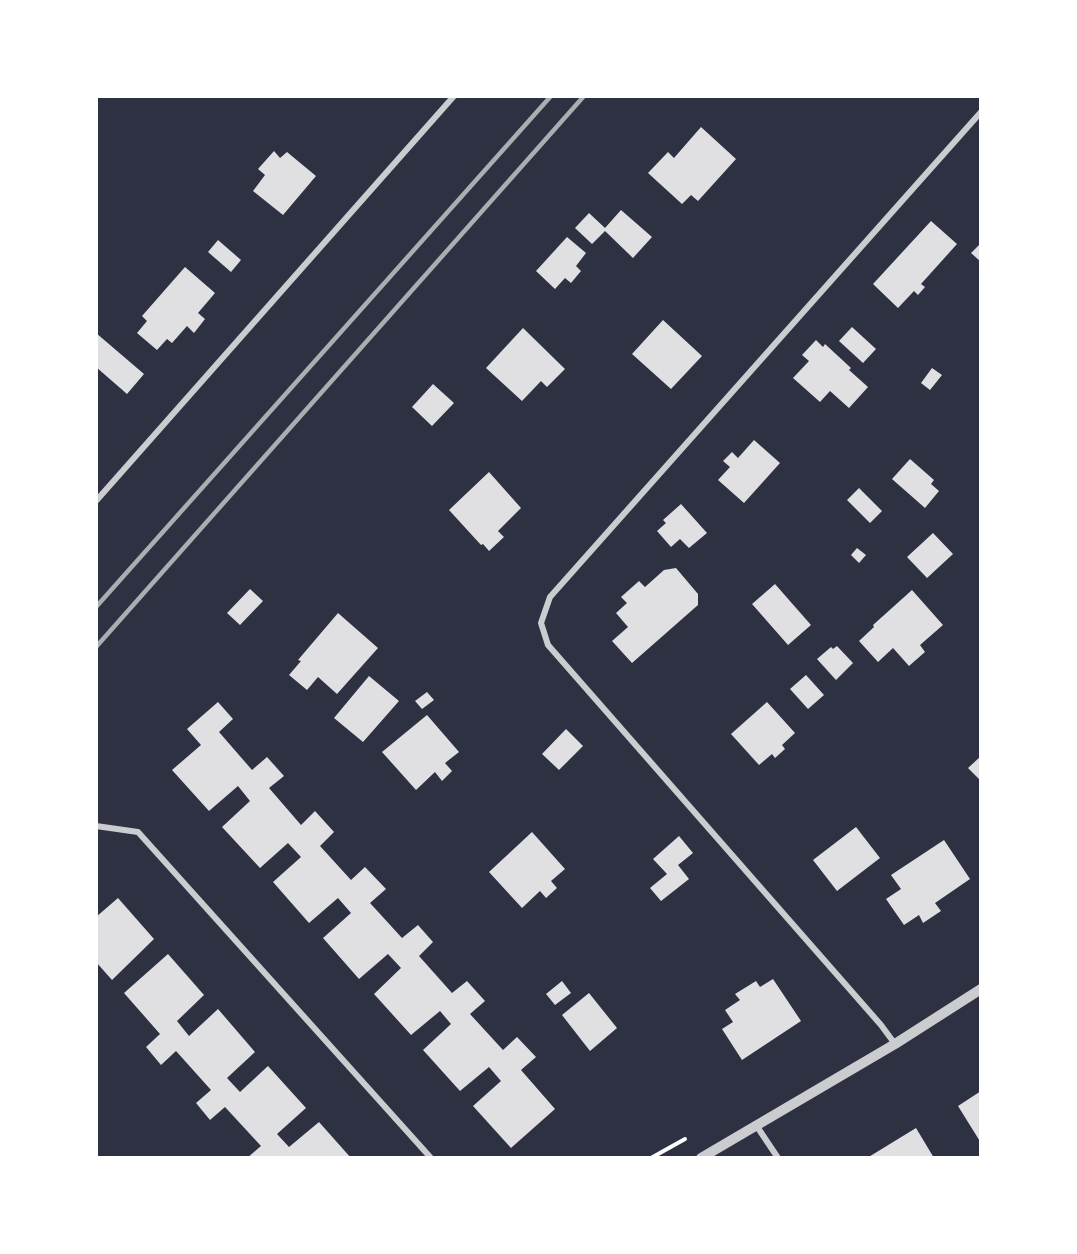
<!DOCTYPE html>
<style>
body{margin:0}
#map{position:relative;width:1077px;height:1254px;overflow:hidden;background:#2d3142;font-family:"Varela Round",sans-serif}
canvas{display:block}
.frame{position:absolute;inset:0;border:98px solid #fff;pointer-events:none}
</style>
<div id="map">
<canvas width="1077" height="1254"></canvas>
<div class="frame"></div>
</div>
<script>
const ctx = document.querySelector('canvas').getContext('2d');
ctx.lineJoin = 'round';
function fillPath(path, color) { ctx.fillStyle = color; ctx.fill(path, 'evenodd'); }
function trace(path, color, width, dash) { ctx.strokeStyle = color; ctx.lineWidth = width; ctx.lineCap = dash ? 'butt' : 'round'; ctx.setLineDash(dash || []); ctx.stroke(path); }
const building = new Path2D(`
 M 701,127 L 736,159 L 698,201 L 691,195 L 682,204 L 648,173 L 668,152 L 674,158 Z
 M 274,151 L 280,158 L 287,152 L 316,176 L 283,215 L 253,191 L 265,175 L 258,169 Z
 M 621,210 L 652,237 L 633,258 L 605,231 L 592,244 L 575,228 L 589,213 L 605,228 Z
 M 931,221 L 957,244 L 921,284 L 925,287 L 918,295 L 914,291 L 898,308 L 873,284 Z
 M 567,237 L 586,253 L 576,266 L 581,271 L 571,283 L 565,278 L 555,289 L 536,271 Z
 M 218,240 L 241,260 L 231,272 L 208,252 Z
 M 981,243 L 981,262 L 971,253 Z
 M 185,267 L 215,293 L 198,313 L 205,319 L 194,333 L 187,326 L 172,343 L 167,339 L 157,350 L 137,333 L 147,321 L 142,316 Z
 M 663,320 L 702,356 L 671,389 L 632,354 Z
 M 852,327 L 876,349 L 863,363 L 839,341 Z
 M 523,328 L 565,369 L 547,387 L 541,381 L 522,401 L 486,368 Z
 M 96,333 L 144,374 L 127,394 L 96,367 Z
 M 816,340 L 823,347 L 825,344 L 851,368 L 849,370 L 868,387 L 849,408 L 830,391 L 820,402 L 793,378 L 809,361 L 802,355 Z
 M 932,368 L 942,375 L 930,390 L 921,383 Z
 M 433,384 L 454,403 L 432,426 L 412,407 Z
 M 754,440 L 780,463 L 744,503 L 718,480 L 730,467 L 723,461 L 732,452 L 738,458 Z
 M 910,459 L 934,480 L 931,484 L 939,491 L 925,508 L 892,479 Z
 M 489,472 L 521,508 L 498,531 L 504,537 L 489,551 L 483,544 L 481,545 L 449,510 Z
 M 859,488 L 882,511 L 870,523 L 847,500 Z
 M 681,504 L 707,533 L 689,548 L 680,539 L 671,547 L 657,531 L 666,523 L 663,520 Z
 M 933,533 L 953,554 L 927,578 L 907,557 Z
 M 857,548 L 866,555 L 859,563 L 851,555 Z
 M 676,568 L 698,594 L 698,605 L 632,663 L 612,641 L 628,627 L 616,613 L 627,603 L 621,597 L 639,581 L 645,587 L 664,570 Z
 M 775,584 L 811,625 L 788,645 L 752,604 Z
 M 250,589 L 263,601 L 240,625 L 227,613 Z
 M 912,590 L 943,625 L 920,645 L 925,652 L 909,666 L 893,648 L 878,662 L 859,641 L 874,627 L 873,625 Z
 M 338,613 L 378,648 L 337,694 L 318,677 L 307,690 L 289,675 L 301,661 L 298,660 Z
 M 837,646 L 853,663 L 836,680 L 817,659 L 831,647 L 833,649 Z
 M 806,675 L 824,695 L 808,709 L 790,689 Z
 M 369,676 L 399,701 L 363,742 L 334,718 Z
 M 427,692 L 434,700 L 422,709 L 415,701 Z
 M 218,702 L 233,719 L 219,732 L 252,770 L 267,757 L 284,776 L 269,788 L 301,825 L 315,811 L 334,832 L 320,846 L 351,880 L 365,867 L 386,889 L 370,903 L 402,938 L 418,925 L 433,942 L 419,956 L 452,993 L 467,981 L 485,1001 L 470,1014 L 503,1050 L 517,1037 L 536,1057 L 521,1070 L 555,1109 L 511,1148 L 473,1106 L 501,1081 L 489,1067 L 460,1091 L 423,1050 L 451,1024 L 440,1011 L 411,1035 L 374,994 L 401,968 L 388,954 L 359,979 L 323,938 L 351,913 L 338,898 L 309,923 L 273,882 L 301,857 L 288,843 L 260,868 L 222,827 L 250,801 L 238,786 L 209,811 L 172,770 L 201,745 L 187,729 Z
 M 767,702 L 795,733 L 782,745 L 785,749 L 775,758 L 772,754 L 759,765 L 731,734 Z
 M 427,715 L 459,752 L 445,763 L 452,771 L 442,781 L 435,772 L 416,790 L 382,752 Z
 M 566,729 L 583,746 L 559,770 L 542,754 Z
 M 981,756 L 981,777 L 979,779 L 968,768 Z
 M 856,827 L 880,858 L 837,891 L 813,860 Z
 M 532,832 L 565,869 L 551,881 L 557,888 L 546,898 L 540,891 L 522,908 L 489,872 Z
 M 679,836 L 693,853 L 678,865 L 689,879 L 661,901 L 650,888 L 667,874 L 653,859 Z
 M 944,840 L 970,879 L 935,903 L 941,911 L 923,923 L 919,915 L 904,925 L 886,899 L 901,889 L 891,875 Z
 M 118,898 L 154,939 L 112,980 L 96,962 L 96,917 Z
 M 168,954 L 204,995 L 177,1021 L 189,1036 L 218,1009 L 255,1052 L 227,1078 L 240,1092 L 268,1066 L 306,1108 L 277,1134 L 289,1147 L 319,1122 L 351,1158 L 247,1158 L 261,1146 L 225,1107 L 210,1120 L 196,1103 L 211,1090 L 176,1051 L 161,1065 L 146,1047 L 160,1034 L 124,993 Z
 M 773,979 L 801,1021 L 742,1060 L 722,1029 L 733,1022 L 725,1010 L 740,1000 L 735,994 L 756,981 L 760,987 Z
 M 562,981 L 571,993 L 555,1005 L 546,994 Z
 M 589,993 L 617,1028 L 590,1051 L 562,1015 Z
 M 981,1091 L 981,1143 L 958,1106 Z
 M 916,1128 L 934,1158 L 867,1158 Z`);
const path = new Path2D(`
 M 651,1158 L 685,1139`);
const minor = new Path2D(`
 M 96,501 L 454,96
 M 96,826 L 138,832 L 431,1158
 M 895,1044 L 881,1025 L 548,645 L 541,623 L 550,597 L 981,112
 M 756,1125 L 778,1158`);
const tertiary = new Path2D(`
 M 701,1158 L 895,1044 L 981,989`);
const rail = new Path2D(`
 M 96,607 L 551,96
 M 96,647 L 584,96`);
fillPath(building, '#e0e0e3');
trace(path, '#fff', 4);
trace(minor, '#caccd0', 6);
trace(tertiary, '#caccd0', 10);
trace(rail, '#abadb3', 4.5);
</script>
